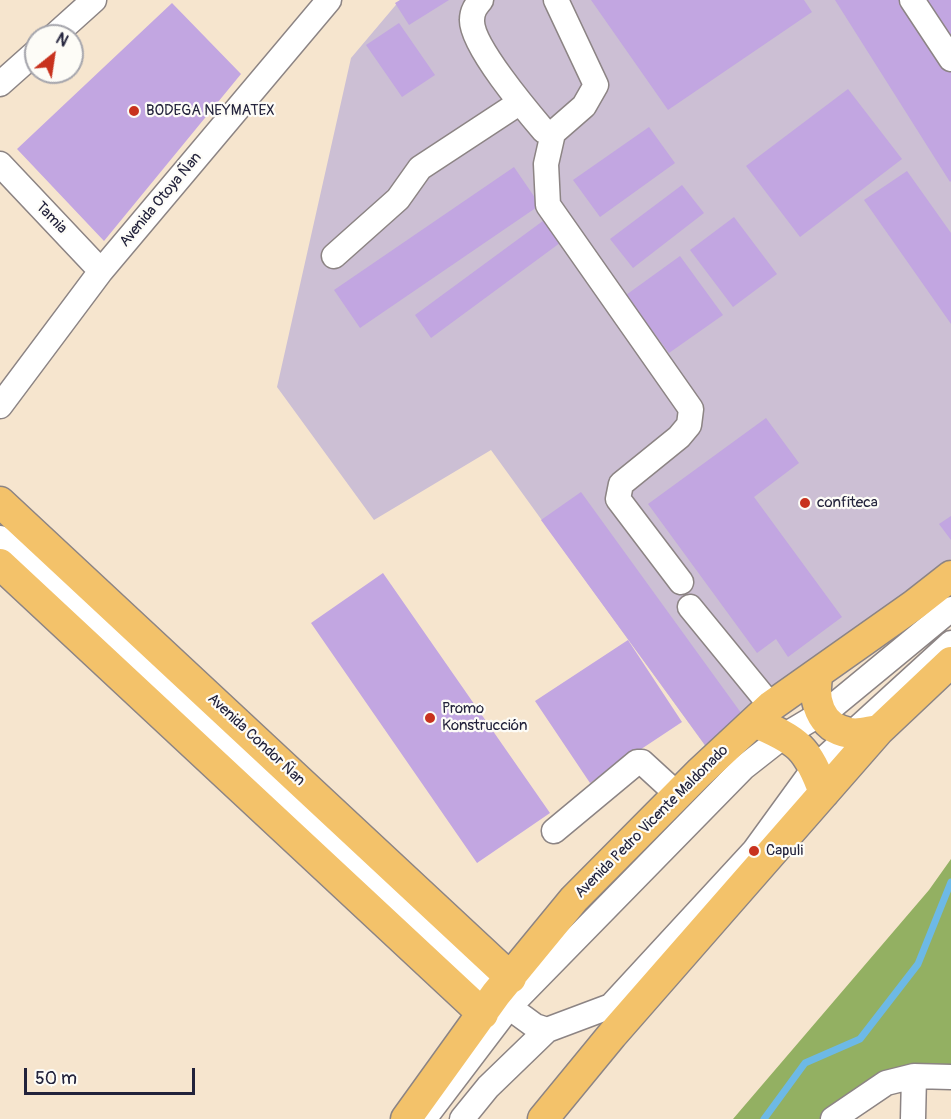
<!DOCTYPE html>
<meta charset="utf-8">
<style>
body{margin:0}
#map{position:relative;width:951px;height:1119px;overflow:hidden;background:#f6e5ce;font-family:Pangolin,sans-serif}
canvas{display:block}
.north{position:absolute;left:24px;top:24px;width:60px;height:60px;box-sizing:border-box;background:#fdfcf7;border:2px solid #a5a5ac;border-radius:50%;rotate:30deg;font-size:16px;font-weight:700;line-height:24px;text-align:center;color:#22223b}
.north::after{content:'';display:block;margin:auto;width:21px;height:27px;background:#c8321e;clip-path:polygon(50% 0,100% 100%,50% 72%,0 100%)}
.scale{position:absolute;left:24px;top:1068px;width:171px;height:27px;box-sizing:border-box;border:3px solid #22223b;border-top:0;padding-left:8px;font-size:18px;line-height:21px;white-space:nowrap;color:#22223b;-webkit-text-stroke:4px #fdfcf7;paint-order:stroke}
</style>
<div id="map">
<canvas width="951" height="1119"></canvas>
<div class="north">N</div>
<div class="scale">50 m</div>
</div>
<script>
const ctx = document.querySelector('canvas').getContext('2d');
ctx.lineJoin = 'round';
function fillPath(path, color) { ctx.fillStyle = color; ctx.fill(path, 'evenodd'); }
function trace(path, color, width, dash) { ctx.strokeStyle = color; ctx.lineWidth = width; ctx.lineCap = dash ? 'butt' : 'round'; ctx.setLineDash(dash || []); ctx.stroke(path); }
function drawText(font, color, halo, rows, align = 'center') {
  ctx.font = font + ' Pangolin,sans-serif'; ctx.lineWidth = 4.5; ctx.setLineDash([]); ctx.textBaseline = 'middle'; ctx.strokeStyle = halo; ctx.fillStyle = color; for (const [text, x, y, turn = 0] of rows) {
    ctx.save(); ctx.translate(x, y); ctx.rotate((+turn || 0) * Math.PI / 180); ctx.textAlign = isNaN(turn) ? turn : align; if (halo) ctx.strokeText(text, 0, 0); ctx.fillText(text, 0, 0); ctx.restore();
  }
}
const industrial = new Path2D(`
 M 400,0 L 951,0 L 951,559 L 709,751 L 491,450 L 374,520 L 277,387 L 351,58 Z`);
const forest = new Path2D(`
 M 951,859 L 951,1070 L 885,1071 L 820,1119 L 733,1119 L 929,890 Z`);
const stream = new Path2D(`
 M 764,1119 L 805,1063 L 860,1039 L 918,964 L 951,882`);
const building = new Path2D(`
 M 400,0 L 449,0 L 409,25 L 395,3 Z
 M 591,0 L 804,0 L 812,12 L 668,110 Z
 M 835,0 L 951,0 L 951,181 L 950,182 Z
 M 172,3 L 241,74 L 104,241 L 17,149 Z
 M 399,23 L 435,75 L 402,97 L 366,45 Z
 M 848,89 L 902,159 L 800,237 L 746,166 Z
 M 649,127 L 675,163 L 600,217 L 573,180 Z
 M 514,167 L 540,205 L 360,328 L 334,290 Z
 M 907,171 L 951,233 L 951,324 L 864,200 Z
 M 682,185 L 704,213 L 633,268 L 610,239 Z
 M 551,215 L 568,237 L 431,338 L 415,315 Z
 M 734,217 L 777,274 L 733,307 L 690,250 Z
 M 680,256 L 723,315 L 669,353 L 626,295 Z
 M 766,418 L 799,463 L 754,497 L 842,617 L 788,657 L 776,639 L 757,653 L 648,504 Z
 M 581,492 L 744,717 L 705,745 L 541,520 Z
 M 951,516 L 951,540 L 939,524 Z
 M 383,573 L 550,813 L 477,863 L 311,623 Z
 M 628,640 L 682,722 L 590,783 L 535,701 Z`);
const minor = new Path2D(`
 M 481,0 C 476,6 472,11 472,20 C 471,45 527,111 544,131 L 553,133
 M 556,0 L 596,85 L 584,106 L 553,133 L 546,164 L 548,205 L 691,409 L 689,425 L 679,437 L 621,484 L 618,499 L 681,582
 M 912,0 L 951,59
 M 54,36 L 94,0
 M 0,84 L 36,52
 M 0,164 L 101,271
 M 334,256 L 398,199 L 420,168 L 519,103
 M 0,406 L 101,271 L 329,0
 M 0,538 L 509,1007 L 535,1026 L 547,1030
 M 690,607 L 771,706
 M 554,831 L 637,762 L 642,762 L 678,795
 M 424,1119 L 509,1007 L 743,768 L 785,735 L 832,707 L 951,609
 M 462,1119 L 488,1087 L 547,1030 L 611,1006 L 754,851 L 815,767 L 951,643
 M 833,1119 L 886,1083 L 914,1076 L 951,1077
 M 913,1119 L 914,1076`);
const major = new Path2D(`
 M 0,502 L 511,978
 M 0,564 L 483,1014
 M 818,673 C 812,698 819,728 850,733 C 859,735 870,731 879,730
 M 754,722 C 798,740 808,748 824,793
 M 406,1119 L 496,994 L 574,899 L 699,773 L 771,706 L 914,605 L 951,576
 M 543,1119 L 612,1035 L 879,730 L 951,662`);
const markers = [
 [134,111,6,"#c8321e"],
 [805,503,6,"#c8321e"],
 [430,718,6,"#c8321e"],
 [754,851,6,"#c8321e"]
];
const poiNames = [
 ["BODEGA NEYMATEX",146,111],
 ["confiteca",817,503],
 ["Promo",442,709],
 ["Konstrucción",442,726],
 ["Capuli",766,851]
];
const streetNames = [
 ["Avenida Otoya Ñan",161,200,-50],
 ["Tamia",51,218,46],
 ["Avenida Condor Ñan",256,740,43],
 ["Avenida Pedro Vicente Maldonado",652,822,-45]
];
fillPath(industrial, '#ccbfd4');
fillPath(forest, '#93b062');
trace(stream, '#6db9e6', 7);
fillPath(building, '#c2a6e1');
trace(minor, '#8c8484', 27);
trace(major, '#8c8484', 33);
trace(minor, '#fff', 24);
trace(major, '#f3c26a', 30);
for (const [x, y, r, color] of markers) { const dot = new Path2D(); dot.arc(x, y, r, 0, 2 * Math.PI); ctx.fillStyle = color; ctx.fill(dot); trace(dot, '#fdfcf7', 2); }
drawText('15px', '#22223b', '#fdfcf7', poiNames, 'left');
drawText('15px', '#22223b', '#fdfcf7', streetNames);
</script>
